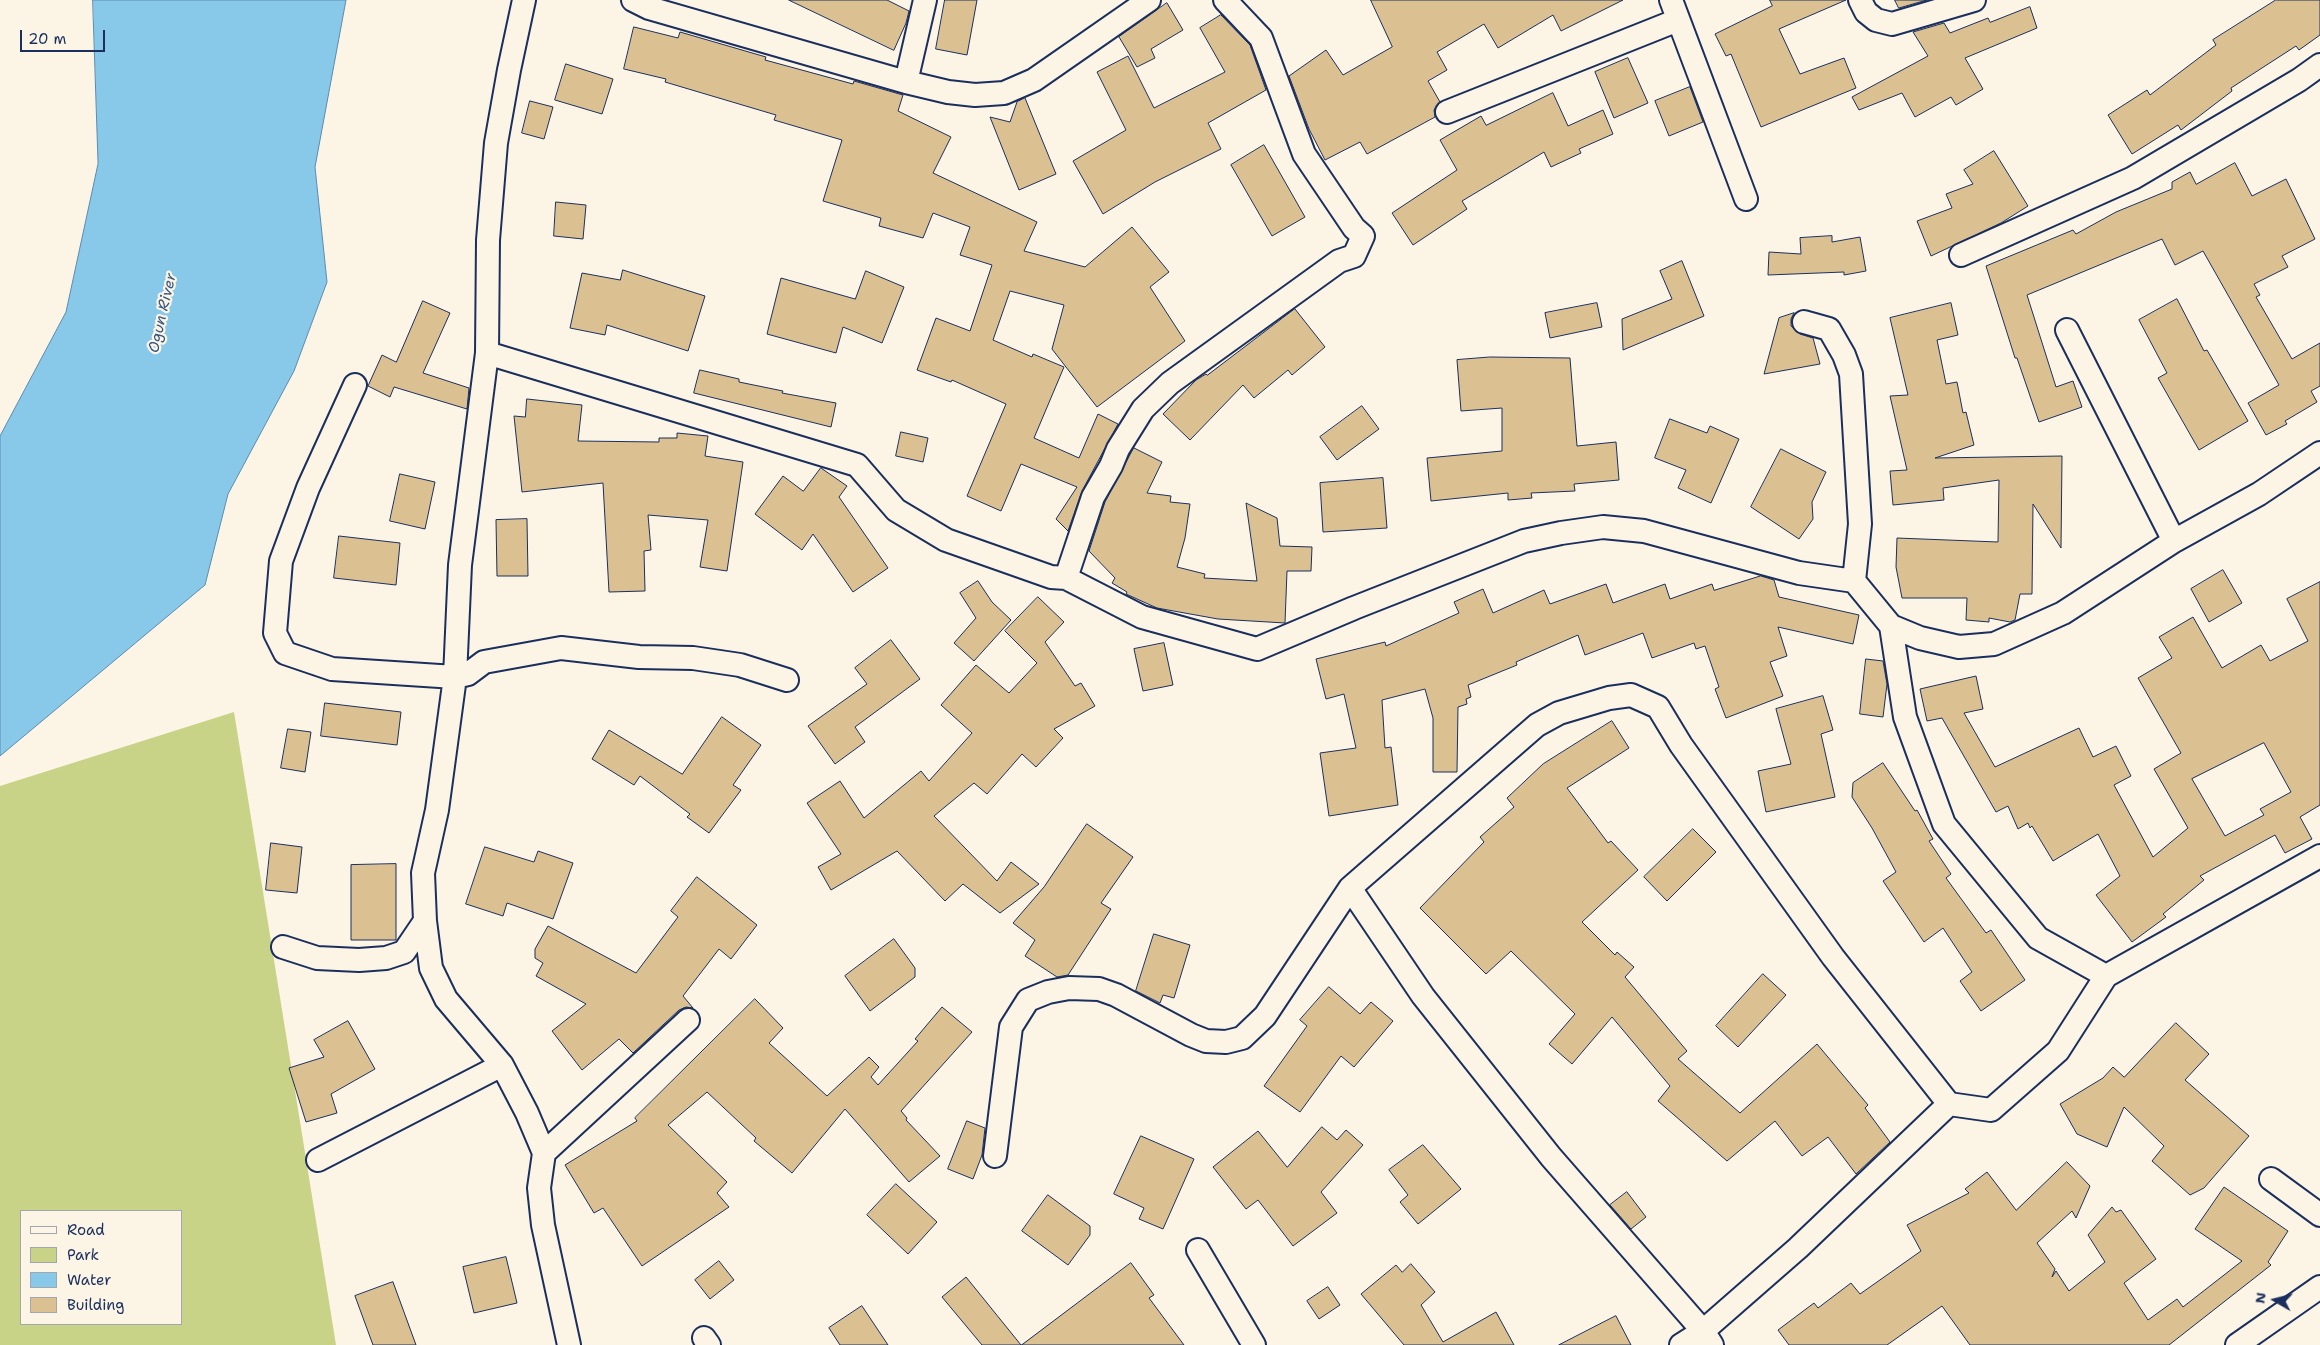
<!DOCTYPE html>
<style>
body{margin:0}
#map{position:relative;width:2320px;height:1345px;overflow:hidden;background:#fcf5e5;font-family:"Shantell Sans",sans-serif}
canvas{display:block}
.legend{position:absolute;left:20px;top:1210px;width:162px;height:115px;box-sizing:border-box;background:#fcf5e5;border:1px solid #a2a6af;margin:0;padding:6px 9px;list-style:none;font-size:15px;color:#1b2f5e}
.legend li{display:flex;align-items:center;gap:10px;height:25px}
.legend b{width:25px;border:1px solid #a2a6af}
.north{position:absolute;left:2250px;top:1275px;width:50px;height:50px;-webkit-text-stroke:4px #fcf5e5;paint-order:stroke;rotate:278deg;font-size:14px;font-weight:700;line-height:20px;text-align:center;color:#1b2f5e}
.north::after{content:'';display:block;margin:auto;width:18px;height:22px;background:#1b2f5e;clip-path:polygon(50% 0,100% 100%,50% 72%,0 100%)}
.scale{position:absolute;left:20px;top:30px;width:85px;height:22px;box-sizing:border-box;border:2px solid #1b2f5e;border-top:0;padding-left:6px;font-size:15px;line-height:18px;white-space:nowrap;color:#1b2f5e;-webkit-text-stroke:4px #fcf5e5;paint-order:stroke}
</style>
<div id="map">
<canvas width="2320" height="1345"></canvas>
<ul class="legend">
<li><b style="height:6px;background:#fcf5e5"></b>Road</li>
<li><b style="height:14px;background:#c8d387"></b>Park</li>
<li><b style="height:14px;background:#88c8e9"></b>Water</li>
<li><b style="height:14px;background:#dbc191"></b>Building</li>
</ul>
<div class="north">N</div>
<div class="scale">20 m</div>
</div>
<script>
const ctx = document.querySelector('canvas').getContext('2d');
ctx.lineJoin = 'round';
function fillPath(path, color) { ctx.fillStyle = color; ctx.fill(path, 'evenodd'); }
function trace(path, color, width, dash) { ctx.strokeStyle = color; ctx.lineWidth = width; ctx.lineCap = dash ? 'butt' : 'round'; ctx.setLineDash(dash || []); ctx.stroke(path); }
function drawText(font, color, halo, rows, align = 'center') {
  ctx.font = font + ' "Shantell Sans",sans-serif'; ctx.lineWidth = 4.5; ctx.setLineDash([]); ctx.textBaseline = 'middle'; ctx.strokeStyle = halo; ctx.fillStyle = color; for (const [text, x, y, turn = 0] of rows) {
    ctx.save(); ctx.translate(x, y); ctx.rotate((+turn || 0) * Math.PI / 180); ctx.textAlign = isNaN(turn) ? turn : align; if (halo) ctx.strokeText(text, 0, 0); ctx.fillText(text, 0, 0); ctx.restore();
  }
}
const green = new Path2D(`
 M 234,712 L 336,1345 L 0,1345 L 0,786 ZM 21,1211 L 181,1211 L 181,1324 L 21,1324 Z`);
const water = new Path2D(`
 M 93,0 L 346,0 L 315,167 L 327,282 L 294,371 L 228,494 L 205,585 L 0,756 L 0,436 L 66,312 L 98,164 Z`);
const building = new Path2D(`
 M 789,0 L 887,0 L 909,11 L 906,23 L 894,50 Z
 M 945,0 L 977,0 L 967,55 L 936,49 Z
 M 1371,0 L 1623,0 L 1561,31 L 1553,15 L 1498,48 L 1484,24 L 1437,52 L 1447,70 L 1428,81 L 1440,102 L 1434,110 L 1435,117 L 1367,154 L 1360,142 L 1325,160 L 1309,129 L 1289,76 L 1326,50 L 1343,75 L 1392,47 Z
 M 1770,0 L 1846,0 L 1779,29 L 1800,74 L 1844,58 L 1856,88 L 1761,127 L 1731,54 L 1726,56 L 1715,34 L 1772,6 Z
 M 1895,0 L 1927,0 L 1899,8 Z
 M 2276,0 L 2320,0 L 2320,35 L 2299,50 L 2296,46 L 2231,88 L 2232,91 L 2181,130 L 2178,125 L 2132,154 L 2108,115 L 2147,90 L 2150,95 L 2216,45 L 2213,40 Z
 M 1167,3 L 1183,30 L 1151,49 L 1155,58 L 1137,67 L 1119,37 Z
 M 2030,7 L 2037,28 L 1965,58 L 1983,89 L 1956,105 L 1951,97 L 1915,117 L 1902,93 L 1859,110 L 1852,97 L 1928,56 L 1913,32 L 1944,23 L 1950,33 L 1988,18 L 1990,22 Z
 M 1221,15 L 1250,45 L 1266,90 L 1208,123 L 1221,149 L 1155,182 L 1103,214 L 1073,161 L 1126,130 L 1097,72 L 1128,56 L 1154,108 L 1225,72 L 1200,28 Z
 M 634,27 L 678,38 L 680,32 L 766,57 L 765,60 L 853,84 L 854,81 L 903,95 L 898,111 L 951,137 L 933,173 L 1037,222 L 1024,251 L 1085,267 L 1132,227 L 1169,272 L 1150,287 L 1185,341 L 1097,407 L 1052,349 L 1064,305 L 1010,291 L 993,340 L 1032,357 L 1033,354 L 1064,367 L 1034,438 L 1079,458 L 1098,414 L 1118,424 L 1082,491 L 1068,531 L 1056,519 L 1077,487 L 1021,464 L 1001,511 L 967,496 L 1006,404 L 952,380 L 951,382 L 917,370 L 936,318 L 970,331 L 992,265 L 960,255 L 970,227 L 933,213 L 923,238 L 879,226 L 881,218 L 823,201 L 842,140 L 774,120 L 776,115 L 665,82 L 666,79 L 624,69 Z
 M 1628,58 L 1648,103 L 1614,118 L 1595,72 Z
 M 566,64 L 613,79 L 602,114 L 555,100 Z
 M 1690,87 L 1703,122 L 1669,136 L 1655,101 Z
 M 1553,93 L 1568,126 L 1603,110 L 1613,134 L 1579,149 L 1581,153 L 1551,167 L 1544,152 L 1462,201 L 1467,209 L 1413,245 L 1392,213 L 1457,170 L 1440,140 L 1481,116 L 1486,125 Z
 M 1025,98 L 1056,174 L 1019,190 L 990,117 L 1010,122 L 1017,102 Z
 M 530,101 L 553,107 L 544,139 L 522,133 Z
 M 1264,145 L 1305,217 L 1272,236 L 1231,165 Z
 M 1994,151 L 2028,206 L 2001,223 L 1931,256 L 1917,221 L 1952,208 L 1946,194 L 1973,184 L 1964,170 Z
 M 2235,163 L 2252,196 L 2286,179 L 2315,239 L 2282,256 L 2288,267 L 2254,284 L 2260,295 L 2256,297 L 2292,359 L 2320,343 L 2320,386 L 2311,391 L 2317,402 L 2285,421 L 2287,424 L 2266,435 L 2248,403 L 2279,385 L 2203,251 L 2175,265 L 2162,239 L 2027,295 L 2056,387 L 2073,381 L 2082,407 L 2039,422 L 2017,358 L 2015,358 L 1986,266 L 2073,230 L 2076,234 L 2116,212 L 2172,189 L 2172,182 L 2190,172 L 2196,184 Z
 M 556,202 L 586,205 L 583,239 L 554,236 Z
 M 1832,236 L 1832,242 L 1860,237 L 1866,271 L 1844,275 L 1844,272 L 1768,275 L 1769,252 L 1801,254 L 1800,238 Z
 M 1682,261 L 1704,316 L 1623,350 L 1622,319 L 1672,299 L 1660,271 Z
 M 623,270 L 705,296 L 688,351 L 607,325 L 605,335 L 570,328 L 582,273 L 620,280 Z
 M 866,271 L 904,287 L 882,343 L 843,327 L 836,353 L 767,334 L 781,278 L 855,299 Z
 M 2177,299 L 2204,351 L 2207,350 L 2248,421 L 2199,450 L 2158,378 L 2167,373 L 2139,320 Z
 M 423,301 L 450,313 L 423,373 L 469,388 L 467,409 L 394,387 L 390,397 L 368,386 L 382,355 L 396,362 Z
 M 1597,303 L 1602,327 L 1550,338 L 1545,313 Z
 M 1951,303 L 1958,335 L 1937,340 L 1946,384 L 1957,382 L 1963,413 L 1966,412 L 1974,445 L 1935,458 L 2062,456 L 2061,548 L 2033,504 L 2032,594 L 2020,594 L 2015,620 L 2010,622 L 1989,618 L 1989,622 L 1966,620 L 1967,598 L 1902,598 L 1896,567 L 1897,538 L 1998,542 L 1999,480 L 1943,488 L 1944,500 L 1893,505 L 1890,471 L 1907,470 L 1890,396 L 1908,395 L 1890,318 Z
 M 1295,309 L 1325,347 L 1292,375 L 1288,370 L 1254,398 L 1243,385 L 1190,440 L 1163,414 L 1196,380 L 1206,374 L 1207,375 Z
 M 1794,313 L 1791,319 L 1791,326 L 1800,334 L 1813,338 L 1820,364 L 1764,374 L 1779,318 Z
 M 1490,357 L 1570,358 L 1577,446 L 1616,442 L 1619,480 L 1574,484 L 1575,491 L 1531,493 L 1532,498 L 1508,500 L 1508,493 L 1431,501 L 1427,458 L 1502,451 L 1502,408 L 1461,411 L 1457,360 Z
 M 700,370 L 739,379 L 739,382 L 783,391 L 782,393 L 836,403 L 831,427 L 694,393 Z
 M 527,399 L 582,405 L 578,441 L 659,442 L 659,438 L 677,438 L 677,433 L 708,436 L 705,456 L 743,462 L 727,571 L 700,567 L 708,520 L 648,515 L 651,550 L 644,551 L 645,591 L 609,592 L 603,483 L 522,492 L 514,416 L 525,417 Z
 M 1362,406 L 1379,429 L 1337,460 L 1320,437 Z
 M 1670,419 L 1707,433 L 1710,426 L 1739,439 L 1711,503 L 1678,488 L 1686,470 L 1655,458 Z
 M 901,432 L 928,438 L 923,462 L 896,456 Z
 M 1134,448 L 1162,462 L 1147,493 L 1171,496 L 1170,502 L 1190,504 L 1185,538 L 1177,567 L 1205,574 L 1204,578 L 1257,581 L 1246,503 L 1277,518 L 1280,546 L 1312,547 L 1311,571 L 1287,571 L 1285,623 L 1218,619 L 1157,608 L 1126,594 L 1127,592 L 1112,583 L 1115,578 L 1089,551 L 1105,502 Z
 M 1781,449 L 1826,472 L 1812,502 L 1813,519 L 1799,539 L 1751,507 Z
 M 821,468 L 847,486 L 839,497 L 888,568 L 853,592 L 813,534 L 802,550 L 755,514 L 783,476 L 803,491 Z
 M 400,474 L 435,482 L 425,529 L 390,521 Z
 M 1383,478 L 1387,528 L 1323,532 L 1320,483 Z
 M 527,519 L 528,576 L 497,576 L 496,520 Z
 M 339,536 L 400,543 L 396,585 L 334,578 Z
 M 2223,570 L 2242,603 L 2209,622 L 2191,589 Z
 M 1761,576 L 1774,580 L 1779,597 L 1859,615 L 1853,644 L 1778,627 L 1787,656 L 1770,662 L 1783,696 L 1726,718 L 1715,689 L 1719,687 L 1705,646 L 1696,649 L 1694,643 L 1652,658 L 1643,633 L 1585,655 L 1578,635 L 1516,662 L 1517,665 L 1468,685 L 1471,697 L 1466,699 L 1467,704 L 1458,707 L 1457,772 L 1433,772 L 1433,718 L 1425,689 L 1382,700 L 1385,748 L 1391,747 L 1398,805 L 1329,816 L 1320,753 L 1356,748 L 1344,694 L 1326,699 L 1316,659 L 1385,642 L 1386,646 L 1459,613 L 1454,602 L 1483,589 L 1493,613 L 1544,590 L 1550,604 L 1606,584 L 1613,603 L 1665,584 L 1670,599 L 1712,584 L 1714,590 Z
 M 978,581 L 992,602 L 1011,620 L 974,661 L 954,643 L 976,618 L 960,593 Z
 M 2320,582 L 2320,805 L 2300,817 L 2312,839 L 2285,853 L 2275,835 L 2200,876 L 2204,880 L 2163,914 L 2166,917 L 2132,942 L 2096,895 L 2120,876 L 2098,834 L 2053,861 L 2032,826 L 2030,828 L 2028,823 L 2018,829 L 2008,806 L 1996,812 L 1942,718 L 1927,721 L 1920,689 L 1976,676 L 1983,709 L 1964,713 L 1995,767 L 2079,728 L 2093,757 L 2116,746 L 2131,776 L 2114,785 L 2153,857 L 2188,828 L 2154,769 L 2181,753 L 2138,678 L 2172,658 L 2159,637 L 2193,617 L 2222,668 L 2261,645 L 2270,661 L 2308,641 L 2287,599 ZM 2264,743 L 2291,792 L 2260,809 L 2264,815 L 2225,836 L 2192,779 Z
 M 1038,597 L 1064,622 L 1045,642 L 1075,686 L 1081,683 L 1095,706 L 1054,729 L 1063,738 L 1036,767 L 1022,754 L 987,794 L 974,783 L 934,816 L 997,881 L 1011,862 L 1039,884 L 1000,913 L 963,884 L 945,901 L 897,851 L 831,890 L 818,867 L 841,854 L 807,803 L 840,781 L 864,818 L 921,771 L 929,781 L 972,733 L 941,705 L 976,665 L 1009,693 L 1037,663 L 1005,631 Z
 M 891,640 L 920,679 L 855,727 L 865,742 L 835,764 L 808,726 L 867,684 L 855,668 Z
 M 1164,643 L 1173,685 L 1143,691 L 1134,649 Z
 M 1866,659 L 1883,661 L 1887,684 L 1883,717 L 1860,714 Z
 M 1823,696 L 1833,730 L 1821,734 L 1835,797 L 1766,812 L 1758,771 L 1791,764 L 1776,709 Z
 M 325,703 L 401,712 L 397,745 L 321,736 Z
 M 722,717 L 761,745 L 733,785 L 741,790 L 709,833 L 687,817 L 690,814 L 640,776 L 634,785 L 592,759 L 609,730 L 682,774 Z
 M 1612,721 L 1629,748 L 1567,788 L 1608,843 L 1611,841 L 1638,870 L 1582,922 L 1615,955 L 1617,952 L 1634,967 L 1625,977 L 1687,1051 L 1678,1059 L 1740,1113 L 1817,1044 L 1868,1105 L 1865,1108 L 1890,1142 L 1856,1174 L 1828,1137 L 1802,1156 L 1775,1121 L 1727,1161 L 1658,1101 L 1670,1086 L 1612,1017 L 1572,1064 L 1549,1044 L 1575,1014 L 1511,951 L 1486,974 L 1420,908 L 1484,842 L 1480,837 L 1514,807 L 1507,798 L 1543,764 Z
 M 288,729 L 311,732 L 305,772 L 281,768 Z
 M 1883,763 L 1915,811 L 1917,810 L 1933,839 L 1929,841 L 1951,874 L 1946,878 L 1986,933 L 1991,930 L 2025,980 L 1981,1011 L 1960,981 L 1972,972 L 1943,928 L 1924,942 L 1883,881 L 1896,872 L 1872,828 L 1852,797 L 1853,783 Z
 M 1087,824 L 1133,857 L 1101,903 L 1111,909 L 1068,975 L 1057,977 L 1025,956 L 1035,940 L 1013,923 L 1044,887 Z
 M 1693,829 L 1716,852 L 1667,901 L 1644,877 Z
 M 271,843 L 302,847 L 297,893 L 266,890 Z
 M 485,847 L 534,862 L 538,851 L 573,863 L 553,919 L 507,903 L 503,916 L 466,904 Z
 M 396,864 L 396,940 L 351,940 L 351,865 Z
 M 697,877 L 757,925 L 731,959 L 719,949 L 683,996 L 693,1008 L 686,1007 L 679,1010 L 633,1053 L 619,1039 L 582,1070 L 552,1031 L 586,1004 L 536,976 L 543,963 L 535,958 L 535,949 L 548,926 L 636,973 L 678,917 L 671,911 Z
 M 1154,934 L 1190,945 L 1174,998 L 1163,995 L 1160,1003 L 1136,991 Z
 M 894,939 L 915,968 L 915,977 L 870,1011 L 845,976 Z
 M 1763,974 L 1786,995 L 1738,1047 L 1716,1026 Z
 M 1329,987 L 1360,1014 L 1371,1002 L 1393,1021 L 1354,1067 L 1341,1056 L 1300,1112 L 1264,1086 L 1307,1026 L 1300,1020 Z
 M 755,999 L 783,1028 L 769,1043 L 827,1096 L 869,1057 L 879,1067 L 871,1077 L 878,1085 L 918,1041 L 915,1039 L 942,1007 L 972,1032 L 901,1111 L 907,1118 L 906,1120 L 940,1156 L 909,1182 L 845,1109 L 792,1173 L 754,1141 L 756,1138 L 707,1092 L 668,1125 L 727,1182 L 717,1193 L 729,1207 L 642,1266 L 603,1208 L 594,1213 L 565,1165 L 637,1121 L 635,1118 Z
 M 348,1021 L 375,1069 L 331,1094 L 337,1113 L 306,1122 L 289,1068 L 324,1057 L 314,1040 Z
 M 2176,1023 L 2209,1054 L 2185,1080 L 2249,1136 L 2204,1188 L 2190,1195 L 2152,1161 L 2164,1146 L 2124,1107 L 2107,1147 L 2077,1134 L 2060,1104 L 2103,1078 L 2113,1067 L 2124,1077 Z
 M 967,1121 L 985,1128 L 982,1155 L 973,1179 L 948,1169 Z
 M 1322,1127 L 1337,1140 L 1346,1130 L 1363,1145 L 1321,1192 L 1337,1213 L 1293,1246 L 1258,1200 L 1246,1209 L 1213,1167 L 1258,1131 L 1287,1167 Z
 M 1141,1136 L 1194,1159 L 1163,1229 L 1139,1219 L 1144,1208 L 1114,1194 Z
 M 1423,1145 L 1461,1189 L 1418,1224 L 1400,1202 L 1408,1195 L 1389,1170 Z
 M 2067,1162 L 2090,1186 L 2076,1218 L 2072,1211 L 2037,1243 L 2055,1269 L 2052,1277 L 2056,1271 L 2069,1291 L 2105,1262 L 2088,1235 L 2112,1207 L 2116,1212 L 2121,1210 L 2156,1259 L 2124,1283 L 2148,1320 L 2177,1299 L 2183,1307 L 2242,1261 L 2195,1229 L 2224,1187 L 2288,1231 L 2268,1262 L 2271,1265 L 2169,1345 L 1970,1345 L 1942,1306 L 1887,1345 L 1789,1345 L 1778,1330 L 1814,1303 L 1818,1308 L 1851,1283 L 1860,1294 L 1921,1251 L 1907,1225 L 1969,1193 L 1965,1189 L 1987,1172 L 2016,1210 Z
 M 896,1184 L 937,1222 L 908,1254 L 867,1215 Z
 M 1627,1192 L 1646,1217 L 1631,1229 L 1610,1205 Z
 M 1048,1195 L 1090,1226 L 1090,1235 L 1068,1265 L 1022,1231 Z
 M 506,1257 L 517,1303 L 474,1313 L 463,1267 Z
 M 719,1261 L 734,1280 L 710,1299 L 695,1280 Z
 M 1131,1263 L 1154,1295 L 1149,1298 L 1184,1345 L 982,1345 L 942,1297 L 966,1277 L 1021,1345 Z
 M 1411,1264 L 1435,1292 L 1421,1305 L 1443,1342 L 1496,1312 L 1514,1345 L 1404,1345 L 1361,1294 L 1396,1265 L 1402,1272 Z
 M 393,1282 L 416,1345 L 373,1345 L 355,1296 Z
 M 1328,1287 L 1340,1305 L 1319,1319 L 1307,1301 Z
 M 862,1306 L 888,1345 L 840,1345 L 829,1328 Z
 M 1616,1316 L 1631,1345 L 1559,1345 Z`);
const street = new Path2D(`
 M 524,0 L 509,70 L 496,143 L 488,240 L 487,353 L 460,565 L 455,677 L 437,810 L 423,873 L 425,921 L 431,968 L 446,999 L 502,1065 L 527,1113 L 544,1153 L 539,1188 L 543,1225 L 569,1345
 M 633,0 L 649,8 L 906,82 L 948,92 L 975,95 L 1004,93 L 1034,80 L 1149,0
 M 1671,0 L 1746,199
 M 1860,0 L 1866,12 L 1876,20 L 1892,24 L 1974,0
 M 906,82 L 925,0
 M 1447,112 L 1678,20
 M 1961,255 L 2133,178 L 2299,80 L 2320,65
 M 1804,322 L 1829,329 L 1844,355 L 1851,374 L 1860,524 L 1854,581
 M 2067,330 L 2174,541
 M 487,353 L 857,465 L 896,510 L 946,540 L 1051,577 L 1066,578 L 1142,617 L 1257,649 L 1354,608 L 1524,541 L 1561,533 L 1603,527 L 1644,531 L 1799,573 L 1854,581 L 1891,626 L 1920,638 L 1959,647 L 1994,644 L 2063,613 L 2174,541 L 2259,494 L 2320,453
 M 355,385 L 308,488 L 281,561 L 275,633 L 285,653 L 332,669 L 455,677 L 468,674 L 484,662 L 561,648 L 639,657 L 693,658 L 740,665 L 787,680
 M 1066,578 L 1093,497 L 1111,466 L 1118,449 L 1143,409 L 1170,383 L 1339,261 L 1354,256 L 1363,236 L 1354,228 L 1304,154 L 1261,38 L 1225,0
 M 1891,626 L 1905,717 L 1944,824 L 2038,938 L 2106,976
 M 1350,888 L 1423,996 L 1551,1157 L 1703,1331 L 1712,1345
 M 283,947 L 317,958 L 359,960 L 386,958 L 404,952 L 425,921
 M 544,1153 L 688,1020
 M 995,1156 L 1011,1027 L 1028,1000 L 1048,992 L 1069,988 L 1099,989 L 1116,995 L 1191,1035 L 1206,1041 L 1226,1042 L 1242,1038 L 1265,1016 L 1350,888 L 1537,725 L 1559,713 L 1609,698 L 1631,695 L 1658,707 L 1681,745 L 1833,957 L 1949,1104
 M 318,1160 L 502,1065
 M 2271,1179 L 2320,1215
 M 1198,1250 L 1254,1345
 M 704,1338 L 709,1345
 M 1681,1345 L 1703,1331 L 1798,1248 L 1949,1104 L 1991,1110 L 2058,1051 L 2106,976 L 2320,856
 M 2237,1345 L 2320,1287`);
const waterNames = [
 ["Ogun River",163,313,-77]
];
fillPath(green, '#c8d387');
fillPath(water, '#88c8e9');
trace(water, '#5c8bb1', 1);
fillPath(building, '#dbc191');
trace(building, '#1b2f5e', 1);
trace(street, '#1b2f5e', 26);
trace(street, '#fcf5e5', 22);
drawText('italic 15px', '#365581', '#fcf5e5', waterNames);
</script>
